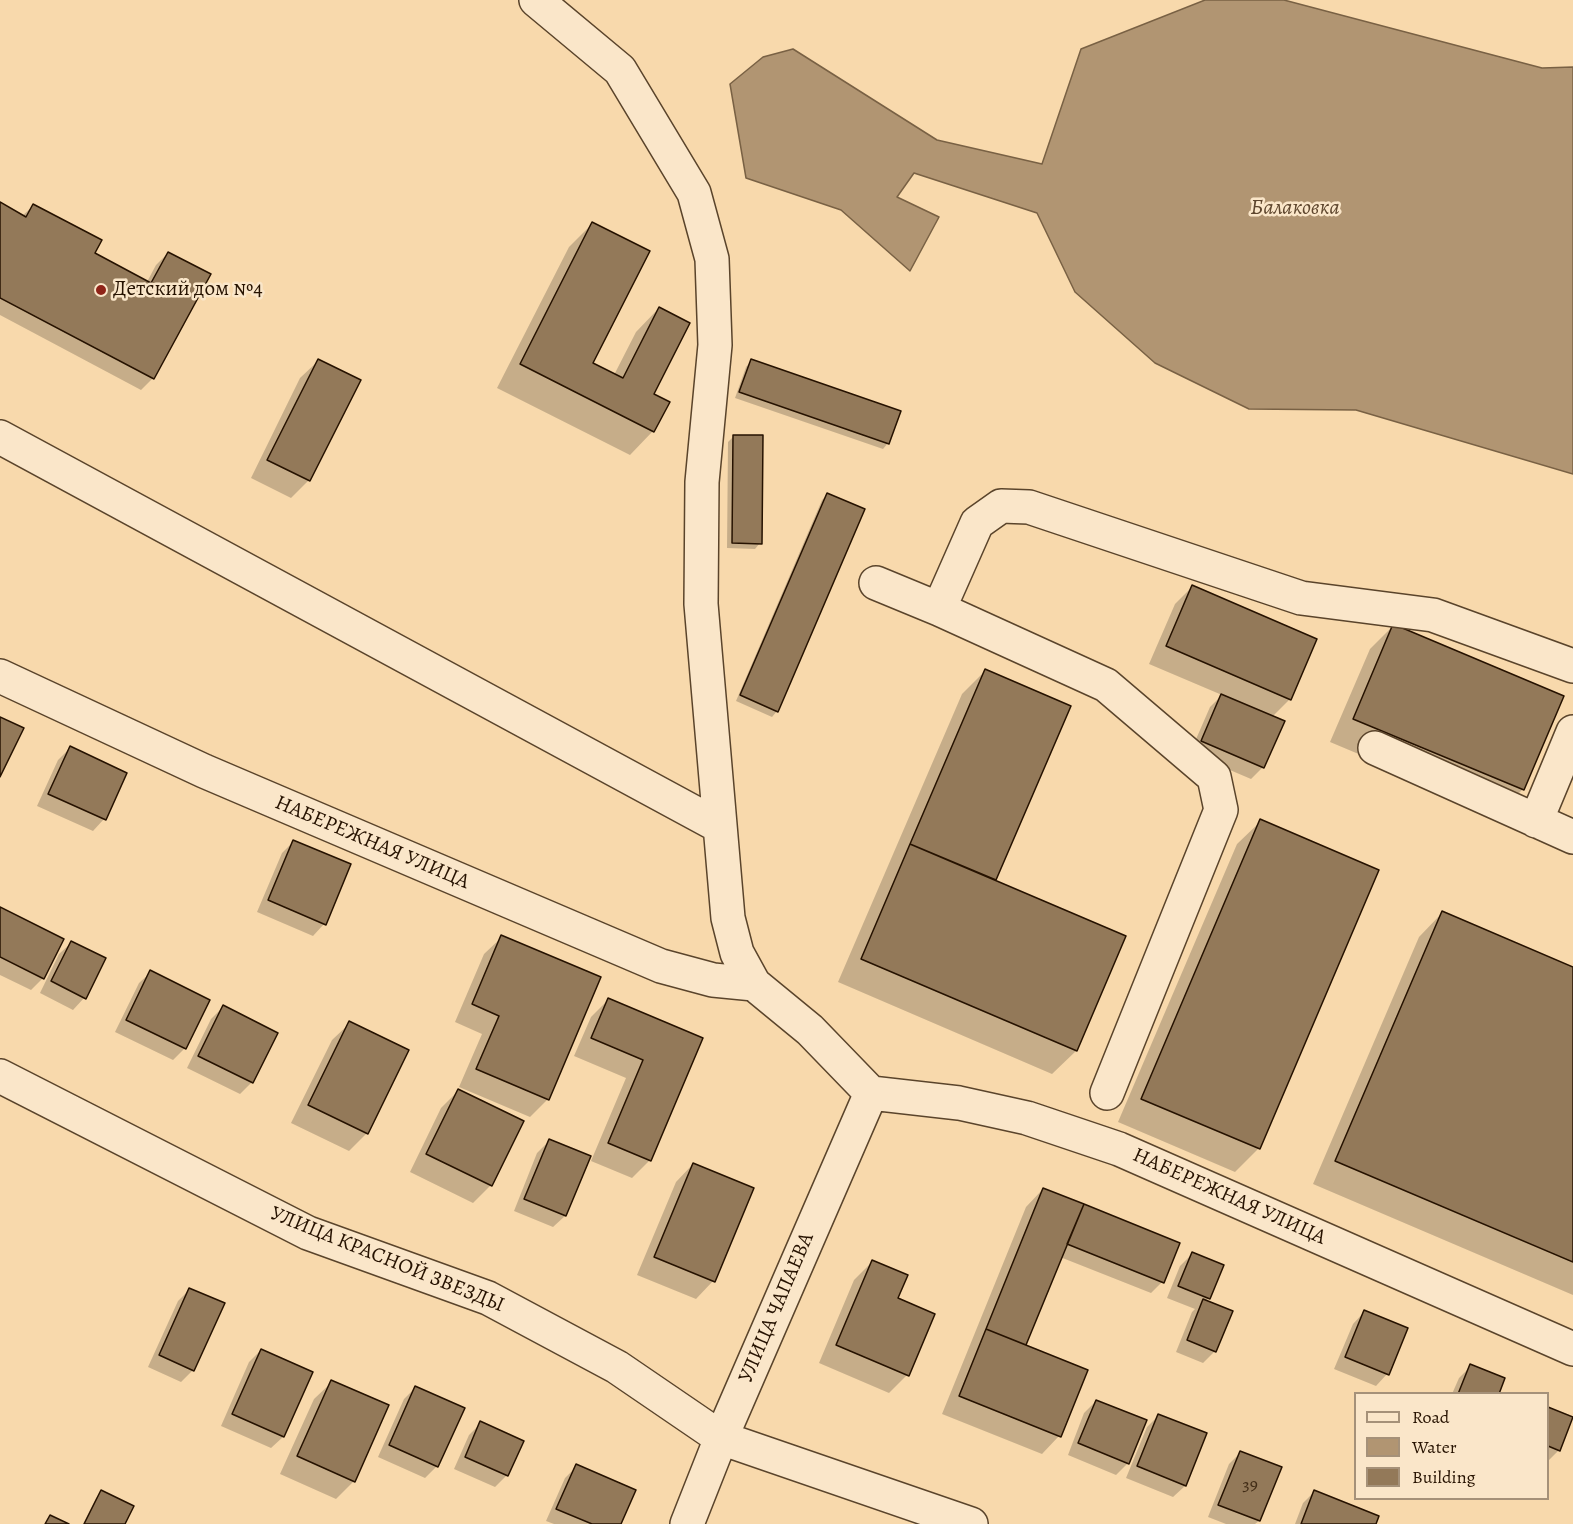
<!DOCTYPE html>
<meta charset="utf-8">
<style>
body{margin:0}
#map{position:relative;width:1573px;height:1524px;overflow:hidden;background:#f8d9ac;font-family:Alegreya,serif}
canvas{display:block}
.legend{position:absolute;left:1354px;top:1392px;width:195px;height:108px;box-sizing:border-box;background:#fae6c9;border:2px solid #a59179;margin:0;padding:8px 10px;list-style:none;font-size:18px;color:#261200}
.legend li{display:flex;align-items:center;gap:12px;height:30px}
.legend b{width:30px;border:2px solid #a59179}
</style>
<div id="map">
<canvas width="1573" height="1524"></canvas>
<ul class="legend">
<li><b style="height:8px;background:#fae6c9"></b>Road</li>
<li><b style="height:16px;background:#b19572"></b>Water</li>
<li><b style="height:16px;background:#937959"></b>Building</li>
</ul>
</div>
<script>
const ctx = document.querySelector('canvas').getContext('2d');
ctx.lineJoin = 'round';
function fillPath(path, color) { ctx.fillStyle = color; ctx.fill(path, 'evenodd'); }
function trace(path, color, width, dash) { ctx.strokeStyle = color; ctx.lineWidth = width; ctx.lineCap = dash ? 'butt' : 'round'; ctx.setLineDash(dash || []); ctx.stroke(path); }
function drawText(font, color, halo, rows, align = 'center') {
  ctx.font = font + ' Alegreya,serif'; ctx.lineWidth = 5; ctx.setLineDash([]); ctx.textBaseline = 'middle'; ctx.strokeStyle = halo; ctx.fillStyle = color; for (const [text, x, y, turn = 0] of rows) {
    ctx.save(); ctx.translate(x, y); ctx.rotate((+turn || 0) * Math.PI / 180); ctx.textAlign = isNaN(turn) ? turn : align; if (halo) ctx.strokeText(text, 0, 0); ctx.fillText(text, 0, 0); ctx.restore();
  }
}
const water = new Path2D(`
 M 1205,0 L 1284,0 L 1542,68 L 1573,67 L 1573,474 L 1356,410 L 1249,409 L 1155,363 L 1075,292 L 1037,213 L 914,173 L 897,197 L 939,217 L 910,271 L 841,210 L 746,178 L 730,84 L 763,57 L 793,49 L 937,140 L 1042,164 L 1081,49 Z`);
const shadow = new Path2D(`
 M 0,204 L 22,216 L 33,206 L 93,254 L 147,282 L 156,265 L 168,253 L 153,378 L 141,390 L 0,315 Z
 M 593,223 L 591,363 L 614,375 L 636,332 L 659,308 L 652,394 L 653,431 L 630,455 L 497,388 L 569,247 Z
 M 318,361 L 309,480 L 291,498 L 251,478 L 300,378 Z
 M 751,361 L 888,443 L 883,449 L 735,398 L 746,367 Z
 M 733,437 L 760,543 L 755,549 L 727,548 L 728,442 Z
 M 827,495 L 777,711 L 772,717 L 736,701 L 822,500 Z
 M 1192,587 L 1290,699 L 1272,717 L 1263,767 L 1251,779 L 1190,753 L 1210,707 L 1222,695 L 1149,664 L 1175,604 Z
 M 1393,626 L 1562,697 L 1522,790 L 1499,813 L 1330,742 L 1370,649 Z
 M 985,671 L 1069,707 L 994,881 L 1124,937 L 1076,1051 L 1052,1074 L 838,982 L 962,694 Z
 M 70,748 L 104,819 L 93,831 L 37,806 L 58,760 Z
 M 1261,821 L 1259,1148 L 1235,1172 L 1118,1122 L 1237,844 Z
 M 293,842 L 324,924 L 313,936 L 257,912 L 282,853 Z
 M 0,909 L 43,978 L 31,990 L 0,975 Z
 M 1442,913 L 1573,969 L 1573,1295 L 1313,1184 L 1419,937 Z
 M 502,937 L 548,1099 L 530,1117 L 459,1087 L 482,1034 L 455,1022 L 484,954 Z
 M 71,943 L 84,998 L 73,1010 L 40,993 L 59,954 Z
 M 151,972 L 185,1048 L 173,1060 L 115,1032 L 139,983 Z
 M 609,999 L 701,1038 L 649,1161 L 632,1178 L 591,1161 L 626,1078 L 574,1056 L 591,1017 Z
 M 223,1007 L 252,1082 L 240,1094 L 187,1068 L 211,1019 Z
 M 350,1023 L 367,1133 L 349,1151 L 291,1123 L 332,1040 Z
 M 459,1090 L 491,1185 L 473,1203 L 410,1172 L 441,1108 Z
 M 549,1141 L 565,1216 L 553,1227 L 514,1211 L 537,1153 Z
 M 693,1164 L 713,1281 L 696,1299 L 637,1275 L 676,1182 Z
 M 1043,1189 L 1162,1282 L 1151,1293 L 1060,1257 L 1024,1346 L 1059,1436 L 1042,1454 L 942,1414 L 1026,1207 Z
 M 1192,1254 L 1209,1298 L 1206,1301 L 1215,1351 L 1203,1363 L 1176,1352 L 1192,1312 L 1195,1309 L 1167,1298 L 1180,1266 Z
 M 872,1262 L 896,1299 L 907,1375 L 889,1393 L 819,1363 L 854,1280 Z
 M 190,1289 L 193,1370 L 181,1382 L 148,1367 L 178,1301 Z
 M 1364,1312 L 1387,1374 L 1376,1386 L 1334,1369 L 1353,1324 Z
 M 261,1350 L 311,1373 L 283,1437 L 271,1448 L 221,1426 L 249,1362 Z
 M 1471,1366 L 1497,1394 L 1452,1394 L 1459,1378 Z
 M 332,1382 L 354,1481 L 336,1499 L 280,1474 L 314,1399 Z
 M 415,1388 L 437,1466 L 425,1478 L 378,1457 L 404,1399 Z
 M 1096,1401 L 1128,1463 L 1116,1475 L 1068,1455 L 1084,1413 Z
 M 1548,1409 L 1572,1418 L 1559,1450 L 1548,1461 Z
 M 1159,1415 L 1205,1434 L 1185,1486 L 1173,1497 L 1126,1478 L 1147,1427 Z
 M 481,1423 L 507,1475 L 495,1487 L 454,1469 L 469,1435 Z
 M 1240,1453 L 1280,1468 L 1259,1521 L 1255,1524 L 1226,1524 L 1208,1517 L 1229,1464 Z
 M 577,1466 L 619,1524 L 554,1524 L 546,1521 L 565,1478 Z
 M 1315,1491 L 1375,1524 L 1295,1524 L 1303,1503 Z
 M 102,1492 L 124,1524 L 83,1524 L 96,1498 Z`);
const building = new Path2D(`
 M 0,202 L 26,217 L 33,204 L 102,240 L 95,253 L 151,283 L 168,252 L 211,274 L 154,379 L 0,298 Z
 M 592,222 L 650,251 L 593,363 L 623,378 L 659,307 L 690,323 L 654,394 L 670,402 L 654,432 L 520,364 Z
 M 318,359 L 361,380 L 310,481 L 267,460 Z
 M 751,359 L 901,411 L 889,444 L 739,392 Z
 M 733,435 L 763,435 L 762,544 L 732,543 Z
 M 827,493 L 865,509 L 778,712 L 740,695 Z
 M 1192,585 L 1317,639 L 1291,700 L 1166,646 Z
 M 1393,624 L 1564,696 L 1524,790 L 1353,719 Z
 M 985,669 L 1071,706 L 996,880 L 910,844 Z
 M 1221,694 L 1285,721 L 1264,768 L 1201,741 Z
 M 0,717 L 24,728 L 0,777 Z
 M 70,746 L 127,773 L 106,820 L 48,794 Z
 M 1260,819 L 1379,870 L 1260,1149 L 1141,1099 Z
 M 293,840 L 351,864 L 326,925 L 268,900 Z
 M 910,844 L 1126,936 L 1077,1051 L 861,959 Z
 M 0,907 L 64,939 L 44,979 L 0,957 Z
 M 1442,911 L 1573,967 L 1573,1262 L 1335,1161 Z
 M 501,935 L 601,977 L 549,1100 L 476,1069 L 499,1016 L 472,1004 Z
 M 71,941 L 106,958 L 86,999 L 51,981 Z
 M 150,970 L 210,1000 L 186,1049 L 126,1020 Z
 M 608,998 L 703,1038 L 651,1161 L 608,1143 L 643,1060 L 591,1038 Z
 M 223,1005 L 278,1033 L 253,1083 L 198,1056 Z
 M 349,1021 L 409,1050 L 368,1134 L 308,1105 Z
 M 458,1089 L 524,1121 L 492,1186 L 426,1154 Z
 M 549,1139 L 591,1156 L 566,1216 L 524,1199 Z
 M 693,1163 L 754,1188 L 715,1282 L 654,1257 Z
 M 1043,1188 L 1084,1204 L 1026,1345 L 986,1329 Z
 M 1084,1204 L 1180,1243 L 1164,1283 L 1067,1244 Z
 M 1192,1252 L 1224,1265 L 1210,1299 L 1178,1286 Z
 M 872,1260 L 908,1275 L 898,1298 L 935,1314 L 909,1376 L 836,1345 Z
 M 189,1288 L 225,1303 L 194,1371 L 159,1355 Z
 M 1203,1299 L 1233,1311 L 1216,1352 L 1187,1340 Z
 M 1364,1310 L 1408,1328 L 1389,1375 L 1345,1357 Z
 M 986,1329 L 1088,1370 L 1061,1437 L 959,1396 Z
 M 261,1349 L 313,1372 L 284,1437 L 232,1414 Z
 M 1470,1364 L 1505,1378 L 1499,1394 L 1458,1394 Z
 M 331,1380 L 389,1405 L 355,1482 L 297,1456 Z
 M 415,1386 L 465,1408 L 438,1467 L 389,1445 Z
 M 1096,1400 L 1147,1420 L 1129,1464 L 1078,1443 Z
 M 1548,1407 L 1573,1417 L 1560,1451 L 1548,1446 Z
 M 1158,1414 L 1207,1433 L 1186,1486 L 1137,1466 Z
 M 480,1421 L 524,1441 L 508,1476 L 465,1457 Z
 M 1240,1451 L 1282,1467 L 1260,1521 L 1218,1505 Z
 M 576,1464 L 636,1490 L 621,1524 L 592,1524 L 556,1509 Z
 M 101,1490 L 134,1506 L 125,1524 L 84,1524 Z
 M 1314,1490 L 1379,1516 L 1376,1524 L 1301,1524 Z
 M 50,1515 L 69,1524 L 45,1524 Z`);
const minor = new Path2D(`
 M 536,0 L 620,70 L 694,193 L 712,259 L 715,345 L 702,482 L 701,604 L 728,918 L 737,953 L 754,984 L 810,1030 L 871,1093
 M 0,437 L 719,826
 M 876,583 L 939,609 L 1106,685 L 1214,777 L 1221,810 L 1107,1093
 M 939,609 L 977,523 L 1001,506 L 1029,507 L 1301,598 L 1433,615 L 1573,666
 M 0,676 L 204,771 L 661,966 L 713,980 L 754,984
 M 1375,748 L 1573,837
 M 1536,821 L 1573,732
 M 0,1076 L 308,1233 L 488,1298 L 617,1367 L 721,1438 L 971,1524
 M 871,1093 L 959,1103 L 1027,1118 L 1119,1149 L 1573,1349
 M 687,1524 L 721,1438 L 871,1093`);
const markers = [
 [101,290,6,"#8f2418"]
];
const numberNames = [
 ["39",1250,1486]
];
const poiNames = [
 ["Детский дом №4",113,290]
];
const streetNames = [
 ["НАБЕРЕЖНАЯ УЛИЦА",372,843,23],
 ["НАБЕРЕЖНАЯ УЛИЦА",1229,1197,24],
 ["УЛИЦА КРАСНОЙ ЗВЕЗДЫ",387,1260,22],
 ["УЛИЦА ЧАПАЕВА",777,1308,-67]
];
const waterNames = [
 ["Балаковка",1295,209]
];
fillPath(water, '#b19572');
trace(water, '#796144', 1.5);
fillPath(shadow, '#0003');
fillPath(building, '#937959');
trace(building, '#261200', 1.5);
trace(minor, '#5a442b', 36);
trace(minor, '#fae6c9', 33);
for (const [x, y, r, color] of markers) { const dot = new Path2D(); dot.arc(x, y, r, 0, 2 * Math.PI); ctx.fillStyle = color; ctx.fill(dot); trace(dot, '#fae6c9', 2); }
drawText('18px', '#412c16', null, numberNames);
drawText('21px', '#261200', '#fae6c9', poiNames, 'left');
drawText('21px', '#261200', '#fae6c9', streetNames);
drawText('italic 22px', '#5e462e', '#fae6c9', waterNames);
</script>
